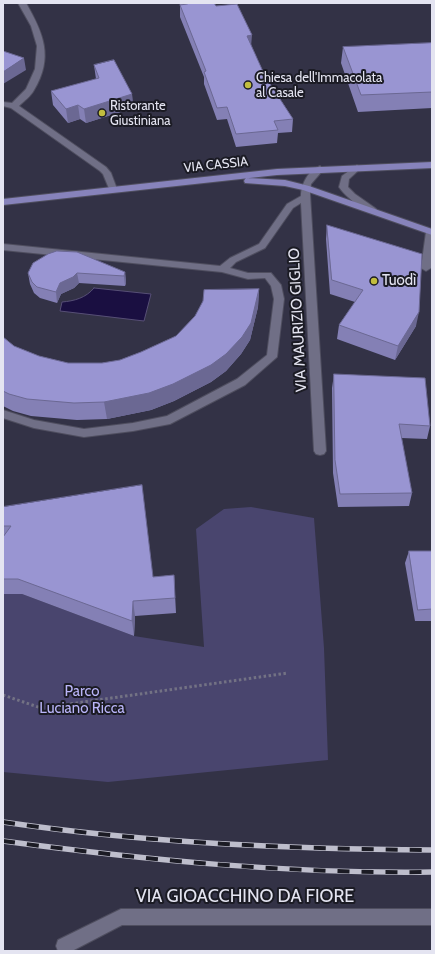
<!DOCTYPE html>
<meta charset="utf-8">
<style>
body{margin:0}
#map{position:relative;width:435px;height:954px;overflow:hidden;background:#333246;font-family:Cabin,sans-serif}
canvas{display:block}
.frame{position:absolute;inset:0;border:4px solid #e4e4f1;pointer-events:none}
</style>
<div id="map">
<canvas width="435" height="954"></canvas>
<div class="frame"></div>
</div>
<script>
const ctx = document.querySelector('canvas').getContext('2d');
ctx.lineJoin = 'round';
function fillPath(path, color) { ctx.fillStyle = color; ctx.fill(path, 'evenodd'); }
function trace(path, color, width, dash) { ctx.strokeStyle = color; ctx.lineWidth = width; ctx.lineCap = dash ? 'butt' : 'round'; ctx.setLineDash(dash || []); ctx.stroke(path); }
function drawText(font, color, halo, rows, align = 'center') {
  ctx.font = font + ' Cabin,sans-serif'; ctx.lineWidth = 4; ctx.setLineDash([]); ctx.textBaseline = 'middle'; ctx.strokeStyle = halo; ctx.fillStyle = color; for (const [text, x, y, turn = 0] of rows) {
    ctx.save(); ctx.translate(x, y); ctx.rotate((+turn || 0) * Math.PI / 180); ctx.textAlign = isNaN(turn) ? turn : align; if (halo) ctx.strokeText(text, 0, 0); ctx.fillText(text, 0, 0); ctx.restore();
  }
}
const green = new Path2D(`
 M 251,507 L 314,518 L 324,648 L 328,760 L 108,782 L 3,772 L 3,594 L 22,594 L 134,636 L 204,647 L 196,529 L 224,509 Z`);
const water = new Path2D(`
 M 94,288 L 151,294 L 144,321 L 60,311 L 62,302 C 74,301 86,298 94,288 Z`);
const path = new Path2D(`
 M 3,695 L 41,708 L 288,673`);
const minor = new Path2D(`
 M 18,3 L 26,3 C 43,33 54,57 34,90 C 31,96 24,101 19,106 L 106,167 L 111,173 L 117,189 L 116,191 L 110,191 L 103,174 L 100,171 L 11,108 L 3,106 L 3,102 L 12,103 L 26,89 L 35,69 L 37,46 L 31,26 Z
 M 357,165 L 361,168 L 349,179 L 348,187 L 355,194 L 375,208 L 377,210 L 375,212 C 366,214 344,195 339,187 L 342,176 Z
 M 320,166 L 324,169 L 311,184 L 310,194 L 326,451 L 324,454 L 320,455 L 316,454 L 314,451 L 301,203 L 293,208 L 265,248 L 236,262 L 230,268 L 248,273 L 271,273 L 281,285 L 284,299 L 277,357 L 245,385 L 170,424 L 133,431 L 84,437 L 34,428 L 3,418 L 3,410 L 34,420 L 84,429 L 133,423 L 167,416 L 237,379 L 267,355 L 274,299 L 271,286 L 265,278 L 248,279 L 222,272 L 3,250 L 3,244 L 220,266 L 230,258 L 259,244 L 287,204 L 301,196 C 301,185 308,170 320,166 Z
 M 431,229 L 431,268 L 426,271 L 421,268 L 426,232 Z
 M 121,909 L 432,909 L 432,925 L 122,925 L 72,951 L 58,951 L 56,946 L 58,940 Z`);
const major = new Path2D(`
 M 432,162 L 432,168 L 277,175 L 3,205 L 3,199 L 277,169 Z
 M 248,178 L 285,180 L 309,186 L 432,229 L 432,235 L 303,190 L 285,186 L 245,183 L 244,181 L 245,179 Z`);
const rail = new Path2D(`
 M 3,822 C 146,843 288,849 432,850
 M 3,841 C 146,860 288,874 432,872`);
const wall = new Path2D(`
 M 179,3 L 214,3 L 216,6 L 251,46 L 265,76 L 293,119 L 292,132 L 278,133 L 277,143 L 236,147 L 227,119 L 217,120 L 204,84 L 204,77 L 180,17 L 180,5 Z
 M 432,43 L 432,108 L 358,112 L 341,63 L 343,47 Z
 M 94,65 L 132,94 L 133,108 L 86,123 L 80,119 L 68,123 L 53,105 L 51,91 L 96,79 Z
 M 327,225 L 416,326 L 395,360 L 337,339 L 339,325 L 355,302 L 330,294 L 326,239 Z
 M 125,272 L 126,283 L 125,286 L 79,283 L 74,288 L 61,294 L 57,303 L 40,298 L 34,293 L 30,284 L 28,273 Z
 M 259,289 L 258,307 L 250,340 L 241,354 L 226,371 L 211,382 L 174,401 L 151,410 L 107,419 L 77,420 L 31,416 L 13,411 L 3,406 L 3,337 L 14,346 L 39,356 L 68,363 L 102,363 L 120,360 L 141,352 L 176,336 Z
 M 334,374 L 430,426 L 427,439 L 401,438 L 412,493 L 409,506 L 338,507 L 333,473 L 332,388 Z
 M 3,507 L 153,577 L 174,575 L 176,613 L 135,616 L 134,636 L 22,594 L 3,594 Z
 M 409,551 L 432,551 L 432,621 L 415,621 L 405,563 Z`);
const shadedWall = new Path2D(`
 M 252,35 L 251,47 L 247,36 Z
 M 24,58 L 26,70 L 3,84 L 3,72 Z
 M 132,94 L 133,108 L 86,123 L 84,109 Z
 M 78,105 L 80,119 L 68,123 L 66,109 Z
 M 125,272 L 126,283 L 125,286 L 124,276 Z
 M 77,273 L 79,283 L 74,288 L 61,294 L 57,303 L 56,292 L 60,283 Z
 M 259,289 L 258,307 L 250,340 L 241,354 L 226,371 L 211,382 L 174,401 L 151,410 L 107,419 L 104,402 Z
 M 419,312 L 416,326 L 395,360 L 398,346 Z
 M 133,601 L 135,616 L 134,636 L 132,621 Z`);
const building = new Path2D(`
 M 186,3 L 214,3 L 216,6 L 237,4 L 252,35 L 247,36 L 265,76 L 293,119 L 274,121 L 278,130 L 236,134 L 227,107 L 217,108 L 204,72 L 206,71 L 180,5 L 187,4 Z
 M 432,43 L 432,92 L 361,95 L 343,47 Z
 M 3,51 L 24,58 L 3,72 Z
 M 114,60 L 132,94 L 84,109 L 78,105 L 66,109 L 51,91 L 99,78 L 94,65 Z
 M 327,225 L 422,254 L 419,312 L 398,346 L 339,325 L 363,290 L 332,280 Z
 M 57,251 L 77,252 L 125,272 L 124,276 L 77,273 L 73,277 L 60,283 L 56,292 L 37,287 L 32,282 L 28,273 L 33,263 L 48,254 Z
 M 259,289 L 251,323 L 242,337 L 226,354 L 211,365 L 173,384 L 149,393 L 104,402 L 74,403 L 27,399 L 9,394 L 3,391 L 3,337 L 14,346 L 39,356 L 68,363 L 102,363 L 120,360 L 141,352 L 176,336 L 195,316 L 203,301 L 204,290 Z
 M 334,374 L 425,378 L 430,426 L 399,424 L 412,493 L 340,494 L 335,460 Z
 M 142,485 L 153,577 L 174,575 L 175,598 L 133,601 L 132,621 L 18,579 L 3,579 L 3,537 L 11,526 L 3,526 L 3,507 Z
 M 409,551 L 432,551 L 432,609 L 418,610 Z`);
const markers = [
 [248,85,4,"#c2bd3f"],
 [102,113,4,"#c2bd3f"],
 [374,281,4,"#c2bd3f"]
];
const farPoinames = [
 ["Chiesa dell'Immacolata",256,78],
 ["al Casale",256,93],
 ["Ristorante",110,106],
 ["Giustiniana",110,121]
];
const farStreetnames = [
 ["VIA CASSIA",216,165,-6]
];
const poiNames = [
 ["Tuodì",382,281]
];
const streetNames = [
 ["VIA MAURIZIO GIGLIO",298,320,-93]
];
const parkNames = [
 ["Parco",82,692],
 ["Luciano Ricca",82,709]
];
const nearStreetnames = [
 ["VIA GIOACCHINO DA FIORE",245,897]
];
fillPath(green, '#49456e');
fillPath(water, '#1a0f41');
trace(water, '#574f76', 1);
trace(minor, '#4f4e5f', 2);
trace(major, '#4f4e5f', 2);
trace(path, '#737284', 3, [2.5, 2.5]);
fillPath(minor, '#706f86');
fillPath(major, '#8783bb');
trace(rail, '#bebecc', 5.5);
trace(rail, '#1b1b24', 4, [12]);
fillPath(wall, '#8480b5');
fillPath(shadedWall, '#6b6893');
fillPath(building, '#9995d2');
trace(building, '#6b6893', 1);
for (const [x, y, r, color] of markers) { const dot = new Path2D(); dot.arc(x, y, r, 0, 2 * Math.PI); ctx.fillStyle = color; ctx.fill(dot); trace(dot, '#1b1b24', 1.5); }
drawText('13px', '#e4e4f1', '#1b1b24', farPoinames, 'left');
drawText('13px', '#e4e4f1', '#1b1b24', farStreetnames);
drawText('15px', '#e4e4f1', '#1b1b24', poiNames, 'left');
drawText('15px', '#e4e4f1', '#1b1b24', streetNames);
drawText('15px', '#bab5f9', '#1b1b24', parkNames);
drawText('18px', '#e4e4f1', '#1b1b24', nearStreetnames);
</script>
